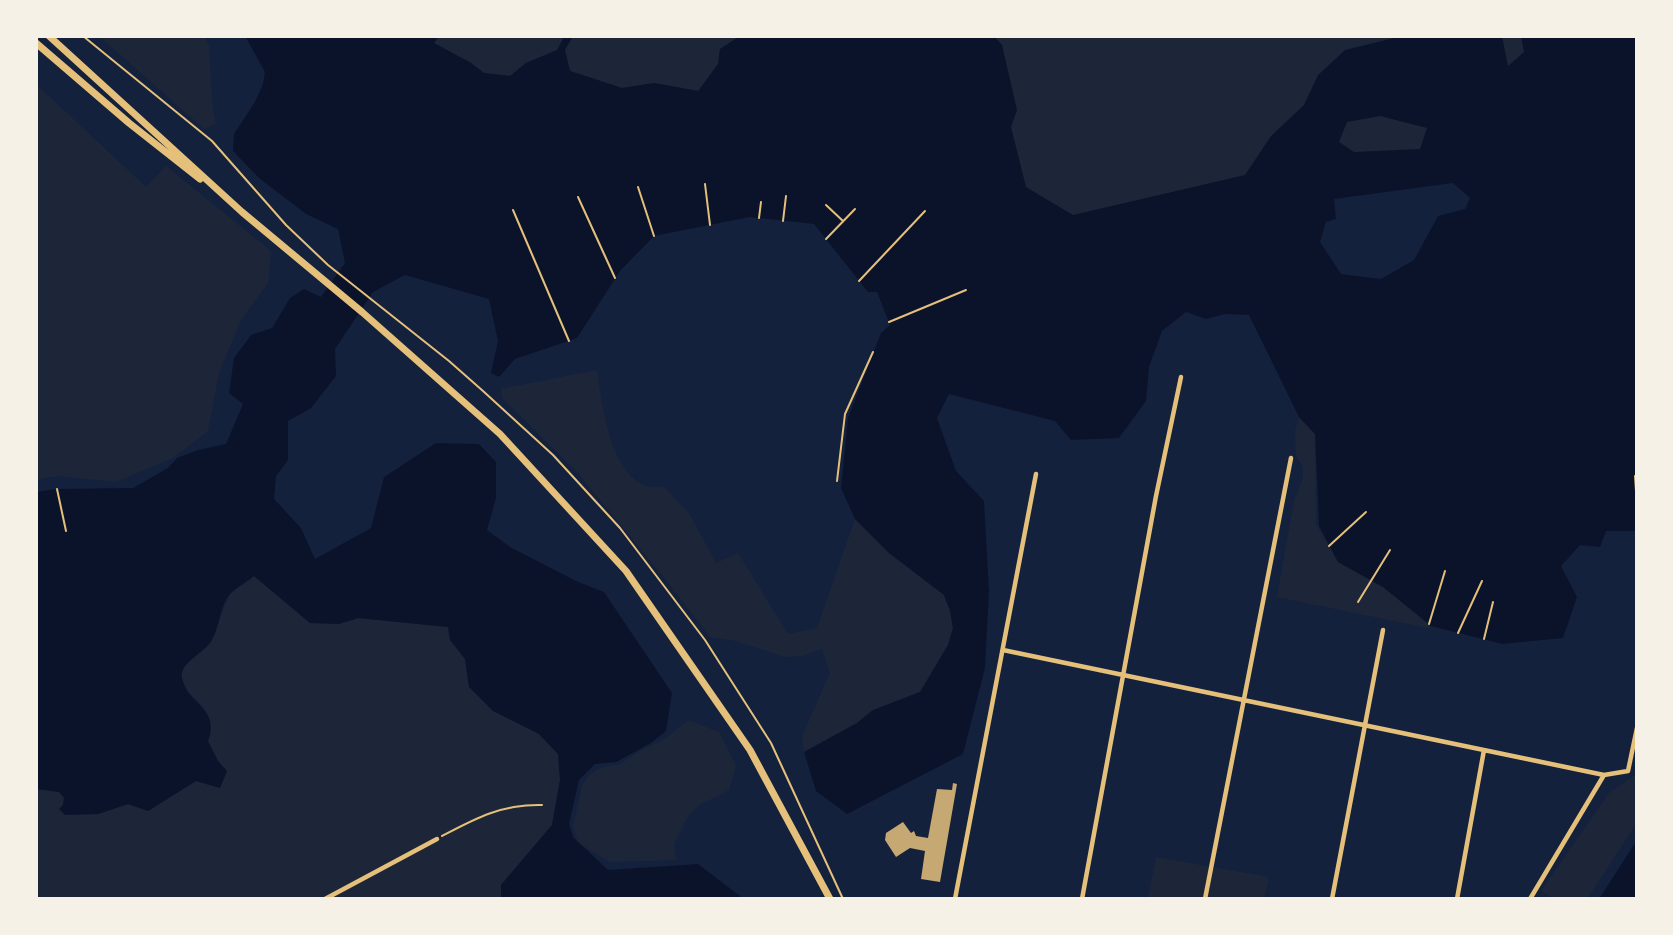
<!DOCTYPE html>
<style>
body{margin:0}
#map{position:relative;width:1673px;height:935px;overflow:hidden;background:#14213d;font-family:"Noto Sans",sans-serif}
canvas{display:block}
.frame{position:absolute;inset:0;border:38px solid #f6f1e7;pointer-events:none}
</style>
<div id="map">
<canvas width="1673" height="935"></canvas>
<div class="frame"></div>
</div>
<script>
const ctx = document.querySelector('canvas').getContext('2d');
ctx.lineJoin = 'round';
function fillPath(path, color) { ctx.fillStyle = color; ctx.fill(path, 'evenodd'); }
function trace(path, color, width, dash) { ctx.strokeStyle = color; ctx.lineWidth = width; ctx.lineCap = dash ? 'butt' : 'round'; ctx.setLineDash(dash || []); ctx.stroke(path); }
const green = new Path2D(`
 M 99,36 L 204,36 L 209,45 L 212,103 L 216,124 L 204,129 Z
 M 439,36 L 562,36 L 563,39 L 558,50 L 526,63 L 510,76 L 484,73 L 471,63 L 434,43 Z
 M 573,36 L 740,36 L 720,49 L 718,64 L 699,91 L 654,83 L 622,88 L 570,71 L 564,50 Z
 M 881,36 L 1637,36 L 1637,103 L 1107,226 L 907,166 Z
 M 36,84 L 146,187 L 166,166 L 271,251 L 268,283 L 241,320 L 219,373 L 208,431 L 173,458 L 116,482 L 57,476 L 36,480 Z
 M 597,370 C 602,403 609,472 646,486 C 651,487 659,487 664,487 L 689,513 L 716,563 L 738,553 L 788,634 L 817,628 L 855,519 L 889,553 L 944,595 L 950,610 L 953,628 L 948,645 L 920,692 L 873,710 L 857,723 L 804,752 L 802,736 L 830,673 L 822,649 L 802,656 L 785,657 L 736,641 L 710,637 L 665,579 L 577,472 L 502,398 L 501,389 Z
 M 1299,417 L 1315,434 L 1316,524 L 1338,562 L 1383,587 L 1429,624 L 1428,628 L 1277,597 L 1294,501 L 1303,478 L 1303,467 L 1296,456 L 1295,431 Z
 M 254,576 L 310,623 L 339,624 L 358,618 L 448,627 L 450,640 L 465,659 L 469,687 L 493,711 L 539,734 L 558,754 L 560,780 L 552,825 L 501,885 L 501,899 L 36,899 L 36,789 L 59,792 L 64,797 L 65,815 L 98,814 L 128,804 L 148,811 L 196,781 L 220,788 L 227,771 L 218,761 L 208,741 L 211,733 L 203,706 L 188,692 L 181,676 L 183,668 L 210,643 L 230,594 Z
 M 688,720 L 719,732 L 736,766 L 729,790 L 698,806 L 687,818 L 674,844 L 676,860 L 610,862 L 578,843 L 573,826 L 582,786 L 590,774 L 600,768 L 620,764 L 643,749 L 665,739 Z
 M 1637,767 L 1637,823 L 1587,899 L 1554,899 L 1541,891 L 1609,793 L 1636,774 Z
 M 1156,857 L 1269,877 L 1264,899 L 1148,899 Z`);
const water = new Path2D(`
 M 245,36 L 439,36 L 434,43 L 471,63 L 484,73 L 510,76 L 526,63 L 557,50 L 563,39 L 562,36 L 573,36 L 565,50 L 570,71 L 622,88 L 654,83 L 698,91 L 718,64 L 720,49 L 740,36 L 994,36 L 1002,45 L 1017,110 L 1011,127 L 1026,187 L 1073,215 L 1245,175 L 1271,136 L 1304,105 L 1318,75 L 1345,50 L 1402,36 L 1502,36 L 1508,66 L 1524,52 L 1521,36 L 1637,36 L 1637,531 L 1606,531 L 1600,547 L 1580,545 L 1561,566 L 1577,597 L 1563,638 L 1502,644 L 1431,626 L 1383,587 L 1338,562 L 1319,526 L 1315,434 L 1299,417 L 1249,315 L 1225,314 L 1206,319 L 1186,312 L 1162,331 L 1149,367 L 1146,401 L 1119,438 L 1071,440 L 1055,421 L 949,394 L 937,418 L 956,471 L 984,501 L 989,591 L 985,668 L 963,754 L 847,814 L 816,791 L 804,752 L 857,723 L 873,710 L 920,692 L 948,645 L 953,628 L 950,611 L 944,595 L 889,553 L 855,519 L 841,488 L 848,418 L 881,333 L 890,325 L 877,292 L 868,292 L 814,224 L 750,217 L 654,236 L 620,271 L 577,338 L 515,359 L 499,377 L 491,373 L 498,341 L 489,299 L 405,275 L 373,292 L 335,349 L 336,376 L 311,408 L 288,421 L 288,460 L 276,476 L 274,499 L 301,528 L 315,559 L 371,528 L 384,477 L 436,443 L 479,444 L 496,462 L 496,498 L 487,530 L 510,547 L 576,581 L 604,592 L 672,693 L 666,731 L 651,743 L 616,762 L 595,764 L 579,780 L 569,824 L 573,837 L 608,870 L 698,864 L 740,896 L 739,899 L 501,899 L 501,885 L 552,825 L 560,780 L 558,754 L 539,734 L 493,711 L 469,687 L 465,659 L 450,640 L 448,627 L 358,618 L 339,624 L 310,623 L 254,576 C 247,582 238,586 231,593 C 219,605 220,630 210,643 C 202,654 179,663 182,678 C 187,705 221,707 208,741 L 218,761 L 227,771 L 220,788 L 196,781 L 148,811 L 128,804 L 98,814 L 65,815 L 59,809 L 63,805 L 64,798 L 59,792 L 36,789 L 36,492 L 57,489 L 133,488 L 168,468 L 177,458 L 198,450 L 226,444 L 243,404 L 229,393 L 234,358 L 251,335 L 272,328 L 290,298 L 304,289 L 321,297 L 345,263 L 338,229 L 306,214 L 259,178 L 233,151 L 234,134 L 255,102 L 263,84 L 265,72 ZM 1380,116 L 1427,128 L 1420,149 L 1354,152 L 1339,142 L 1347,122 ZM 1453,183 L 1470,198 L 1465,209 L 1438,216 L 1414,260 L 1381,279 L 1341,274 L 1320,242 L 1326,222 L 1336,219 L 1334,199 Z
 M 1637,840 L 1637,899 L 1599,899 Z`);
const building = new Path2D(`
 M 953,783 L 957,784 L 940,882 L 921,879 L 925,851 L 910,848 L 896,857 L 885,840 L 886,833 L 903,822 L 911,833 L 914,831 L 916,836 L 928,838 L 937,789 L 952,790 Z`);
const path = new Path2D(`
 M 83,36 L 212,141 L 286,225 L 328,265 L 449,361 L 483,391 L 553,455 L 620,528 L 705,640 L 771,743 L 843,899
 M 705,184 L 710,225
 M 638,187 L 654,236
 M 578,197 L 615,278
 M 826,205 L 843,221
 M 513,210 L 569,341
 M 759,218 L 761,202
 M 783,221 L 786,196
 M 826,239 L 855,209
 M 859,281 L 925,211
 M 889,322 L 966,290
 M 1635,476 L 1637,506
 M 837,481 L 845,414 L 873,352
 M 57,489 L 66,531
 M 1329,546 L 1366,512
 M 1358,602 L 1390,550
 M 1429,624 L 1445,571
 M 1458,633 L 1482,581
 M 1484,639 L 1493,602
 M 442,836 C 476,818 502,804 542,805`);
const minor = new Path2D(`
 M 1003,650 L 1604,775 L 1628,771 L 1637,728
 M 325,899 L 437,839
 M 955,899 L 1036,474
 M 1082,899 L 1156,496 L 1181,377
 M 1205,899 L 1291,458
 M 1332,899 L 1383,630
 M 1457,899 L 1484,750
 M 1530,899 L 1604,775`);
const secondary = new Path2D(`
 M 49,36 L 242,212 L 362,312 L 500,434 L 626,571 L 750,750 L 830,899
 M 36,43 L 129,123 L 200,179`);
fillPath(green, '#1d2539');
fillPath(water, '#0b132b');
fillPath(building, '#c6a872');
trace(path, '#e5c07b', 2);
trace(minor, '#e5c07b', 4.5);
trace(secondary, '#e5c07b', 7);
</script>
